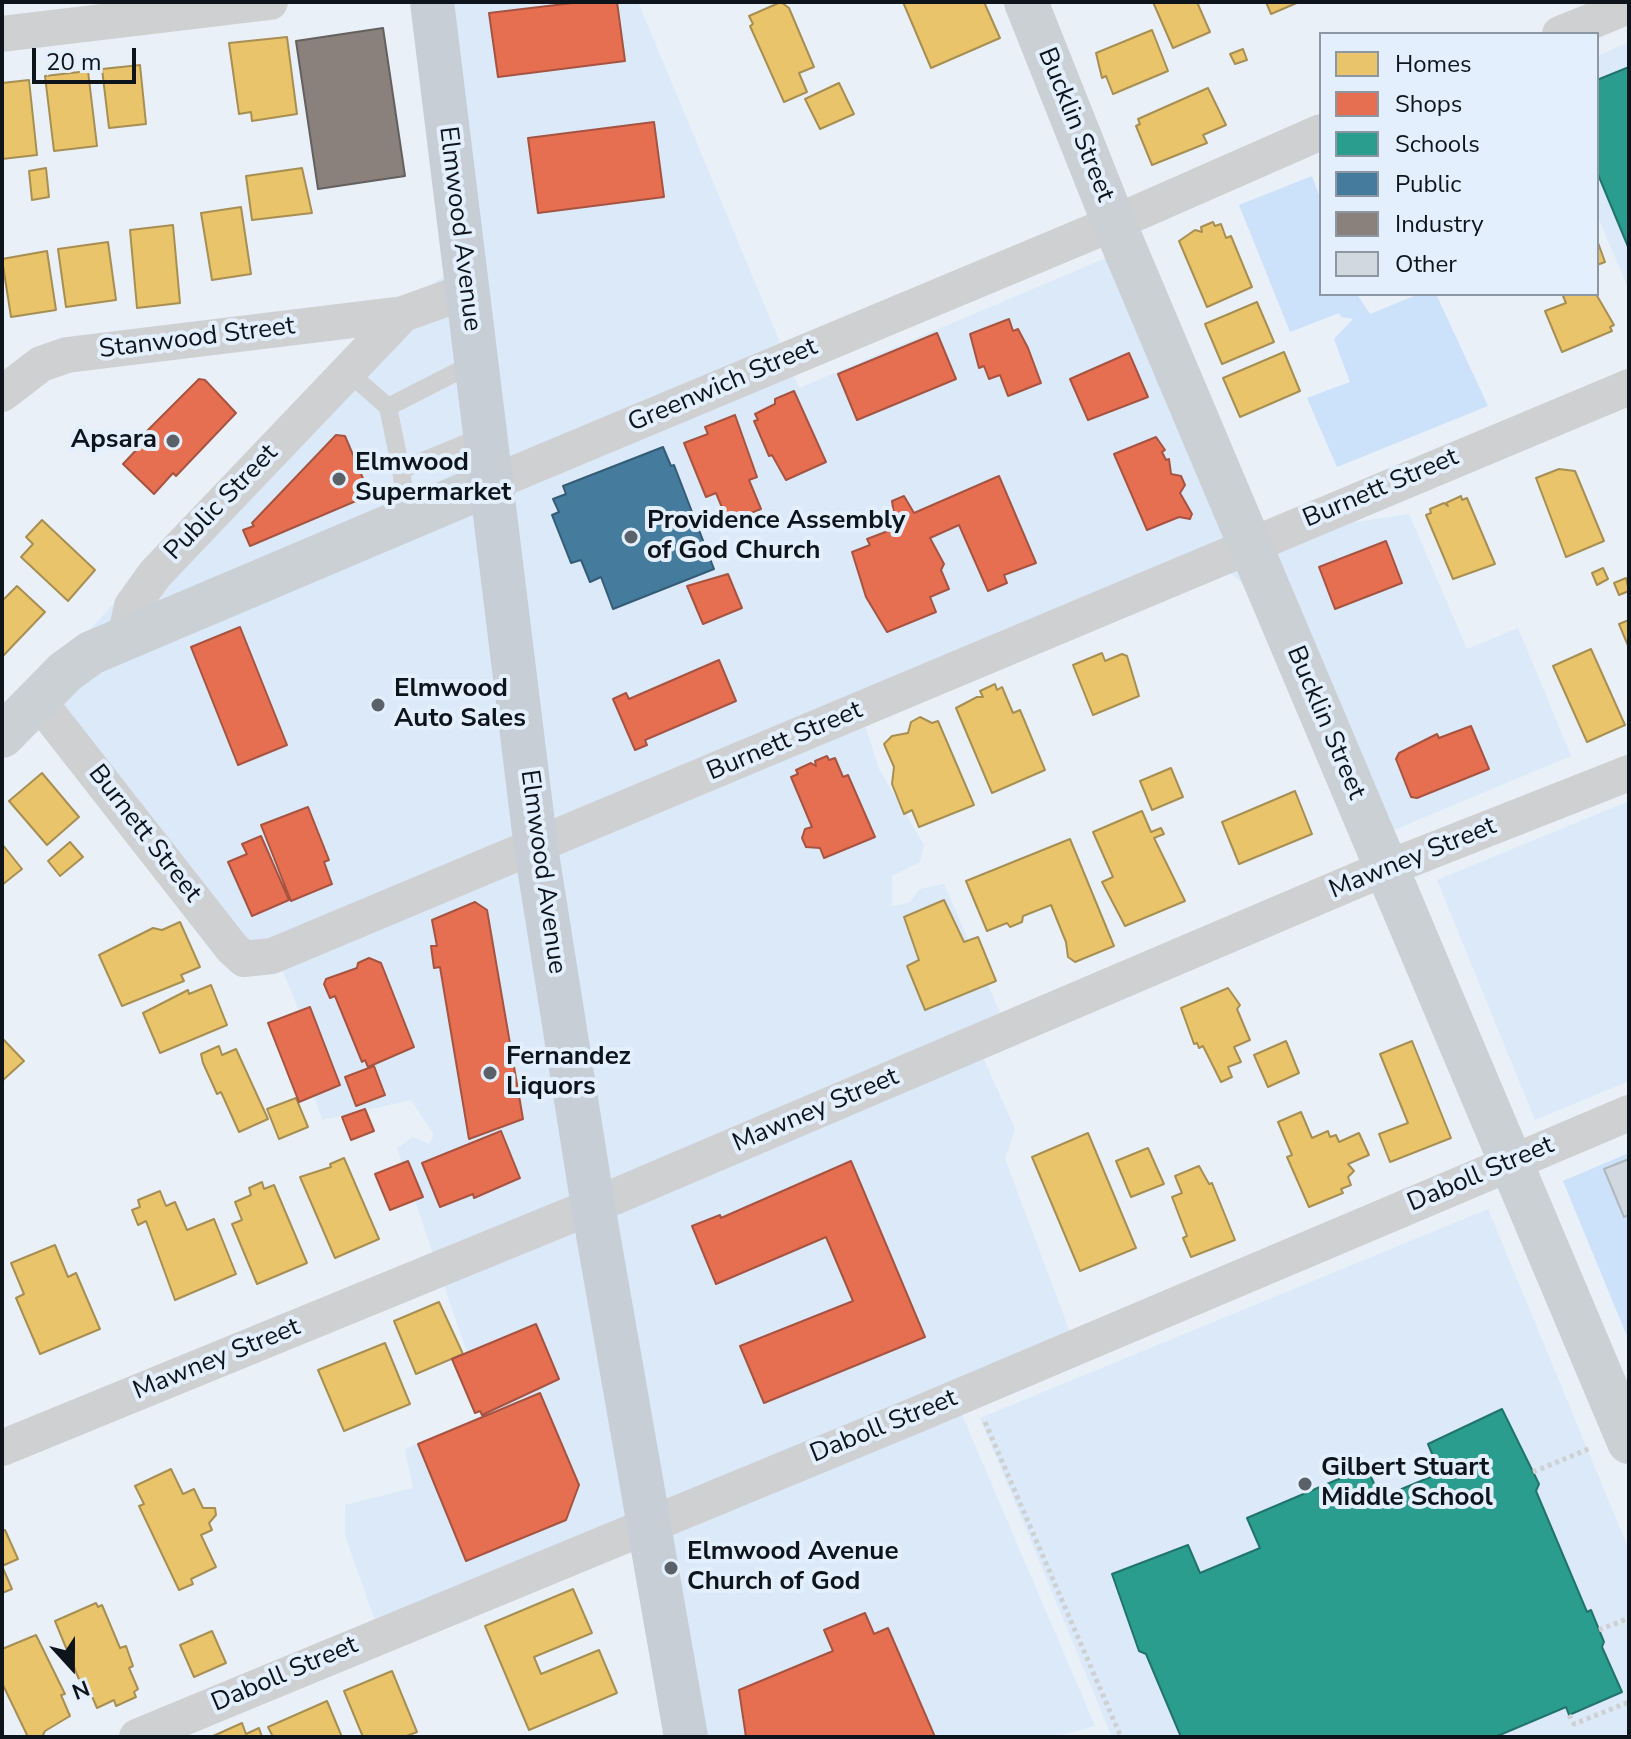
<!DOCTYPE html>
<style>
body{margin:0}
#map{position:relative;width:1631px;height:1739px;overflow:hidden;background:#e9f0f7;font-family:"Nunito Sans",sans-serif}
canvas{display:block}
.frame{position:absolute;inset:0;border:4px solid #0d141c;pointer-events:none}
.legend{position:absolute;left:1319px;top:32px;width:280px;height:264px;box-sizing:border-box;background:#e3effd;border:2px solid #8d97a3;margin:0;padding:10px 14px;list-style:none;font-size:24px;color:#0d141c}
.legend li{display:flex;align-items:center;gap:16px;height:40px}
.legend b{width:40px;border:2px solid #8d97a3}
.north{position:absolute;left:32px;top:1627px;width:80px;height:80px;-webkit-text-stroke:6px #e3effd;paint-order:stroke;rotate:159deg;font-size:22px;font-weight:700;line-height:32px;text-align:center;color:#0d141c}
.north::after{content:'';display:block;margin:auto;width:28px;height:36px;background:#0d141c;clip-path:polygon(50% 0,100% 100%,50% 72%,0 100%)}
.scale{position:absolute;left:32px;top:48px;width:104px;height:36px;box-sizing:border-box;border:4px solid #0d141c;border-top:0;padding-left:10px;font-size:24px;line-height:28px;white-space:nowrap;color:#0d141c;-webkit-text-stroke:6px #e3effd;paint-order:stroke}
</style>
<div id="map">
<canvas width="1631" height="1739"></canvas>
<div class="frame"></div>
<ul class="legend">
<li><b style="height:22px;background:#e9c46a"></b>Homes</li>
<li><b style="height:22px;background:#e76f51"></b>Shops</li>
<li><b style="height:22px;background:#2a9d8f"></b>Schools</li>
<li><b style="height:22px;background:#457b9d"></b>Public</li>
<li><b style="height:22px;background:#8a817c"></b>Industry</li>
<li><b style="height:22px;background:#d2d8e0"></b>Other</li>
</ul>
<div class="north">N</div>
<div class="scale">20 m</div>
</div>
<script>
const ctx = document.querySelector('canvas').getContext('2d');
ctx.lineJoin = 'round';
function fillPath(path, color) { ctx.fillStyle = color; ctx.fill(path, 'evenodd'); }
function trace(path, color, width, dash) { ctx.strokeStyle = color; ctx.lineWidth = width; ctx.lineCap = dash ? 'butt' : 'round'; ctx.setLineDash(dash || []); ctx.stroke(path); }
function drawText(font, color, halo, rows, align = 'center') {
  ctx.font = font + ' "Nunito Sans",sans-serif'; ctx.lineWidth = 8; ctx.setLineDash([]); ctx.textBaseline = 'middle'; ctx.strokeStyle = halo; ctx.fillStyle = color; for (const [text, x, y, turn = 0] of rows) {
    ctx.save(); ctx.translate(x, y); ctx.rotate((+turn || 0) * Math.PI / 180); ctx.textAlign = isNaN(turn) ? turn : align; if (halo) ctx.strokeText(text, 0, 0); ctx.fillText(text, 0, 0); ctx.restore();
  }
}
const built = new Path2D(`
 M 421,2 L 638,2 L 799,388 L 1113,255 L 1231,541 L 1409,514 L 1467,649 L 1518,628 L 1571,756 L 1370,840 L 1278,613 L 1204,552 L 857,700 L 879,769 L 924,845 L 920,862 L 892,876 L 892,906 L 909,903 L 920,889 L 944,884 L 1000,1013 L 972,1033 L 1015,1129 L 1005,1159 L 1071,1335 L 950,1387 L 1095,1726 L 1053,1737 L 678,1737 L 643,1522 L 375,1621 L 345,1535 L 345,1505 L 413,1488 L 405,1449 L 488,1414 L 397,1148 L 413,1137 L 429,1144 L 434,1135 L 411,1100 L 322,1120 L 303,1061 L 312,1041 L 272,946 L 234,942 L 25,699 L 371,327 L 451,271 Z
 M 1629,42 L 1629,290 L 1597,215 L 1597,56 Z
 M 1629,801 L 1629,1081 L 1535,1120 L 1437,880 Z
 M 1488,1209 L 1629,1550 L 1629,1737 L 1112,1737 L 980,1418 Z`);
const green = new Path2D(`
 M 1312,176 L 1321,201 L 1321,294 L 1357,294 L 1370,314 L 1419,294 L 1436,294 L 1488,406 L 1337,467 L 1307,398 L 1350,382 L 1334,339 L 1353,319 L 1341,317 L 1339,313 L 1290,332 L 1239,205 Z
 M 1629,1153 L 1629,1341 L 1563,1181 Z`);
const homes = new Path2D(`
 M 781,2 L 789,8 L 814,67 L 799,73 L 807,92 L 784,102 L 750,26 L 753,24 L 749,16 Z
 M 903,2 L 984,2 L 1000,38 L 931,68 Z
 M 1153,2 L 1197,2 L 1210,32 L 1173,48 Z
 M 1266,2 L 1299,2 L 1271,14 Z
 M 1152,30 L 1168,71 L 1113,94 L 1106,76 L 1102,78 L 1096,53 Z
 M 287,37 L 297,114 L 252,121 L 251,112 L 239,114 L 229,43 Z
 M 1243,49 L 1247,60 L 1235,64 L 1230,54 Z
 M 140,65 L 146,124 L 109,128 L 102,69 Z
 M 88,71 L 97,146 L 54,151 L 45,76 Z
 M 29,80 L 37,155 L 2,159 L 2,83 Z
 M 839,83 L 854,114 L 820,129 L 805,99 Z
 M 1208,88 L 1226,125 L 1203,135 L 1207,143 L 1152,165 L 1136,126 L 1140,124 L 1138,119 Z
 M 46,168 L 49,197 L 32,200 L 29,171 Z
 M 302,168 L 312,213 L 252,220 L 246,176 Z
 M 241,207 L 251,274 L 212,280 L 201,213 Z
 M 1213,222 L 1215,226 L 1221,224 L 1226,238 L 1231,236 L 1252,287 L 1207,307 L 1179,241 L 1195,230 L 1202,232 L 1201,227 Z
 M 173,225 L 180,303 L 137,308 L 130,230 Z
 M 1597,240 L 1605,262 L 1597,265 Z
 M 108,242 L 116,300 L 66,307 L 58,249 Z
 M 47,251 L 56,310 L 11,317 L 2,259 Z
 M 1567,294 L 1596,294 L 1614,325 L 1610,327 L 1612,331 L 1562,352 L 1545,311 L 1566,303 L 1563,296 Z
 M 1257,302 L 1274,342 L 1222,364 L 1205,324 Z
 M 1284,352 L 1300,391 L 1240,417 L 1223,378 Z
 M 1559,469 L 1575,471 L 1604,541 L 1566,557 L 1536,478 Z
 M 1461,496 L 1462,500 L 1467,498 L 1495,564 L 1453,579 L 1426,515 L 1431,513 L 1430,509 L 1444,503 L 1448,506 L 1446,503 Z
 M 42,520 L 95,570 L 68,601 L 21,557 L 33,544 L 26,537 Z
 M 1603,568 L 1608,579 L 1597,585 L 1592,573 Z
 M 1626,578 L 1629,591 L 1619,595 L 1614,583 Z
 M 17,586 L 45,612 L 2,657 L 2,601 Z
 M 1629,620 L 1629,648 L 1619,624 Z
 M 1591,649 L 1625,725 L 1587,742 L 1553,666 Z
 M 1102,653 L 1105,661 L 1122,654 L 1127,656 L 1139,696 L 1093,715 L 1073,665 Z
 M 995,684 L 997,690 L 1002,687 L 1013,713 L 1020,710 L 1045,770 L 992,793 L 956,708 L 977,697 L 983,697 L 980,691 Z
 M 920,717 L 932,723 L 938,721 L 974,805 L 919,827 L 912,810 L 904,814 L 892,784 L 894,767 L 884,744 L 892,736 L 908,733 L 911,722 Z
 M 1171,768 L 1183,797 L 1152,810 L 1140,781 Z
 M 42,773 L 79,817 L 47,845 L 9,801 Z
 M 1295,791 L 1312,834 L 1239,864 L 1222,822 Z
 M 1142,811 L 1151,832 L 1161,828 L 1164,834 L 1154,838 L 1185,901 L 1125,926 L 1102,882 L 1113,877 L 1093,832 Z
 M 1070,839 L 1114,946 L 1075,962 L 1068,957 L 1066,942 L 1051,905 L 1023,916 L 1022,922 L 1010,927 L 1007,923 L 987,931 L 966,881 Z
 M 70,842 L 83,857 L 60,876 L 48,861 Z
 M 2,844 L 22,869 L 2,885 Z
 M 944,900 L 964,942 L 978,937 L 996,981 L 925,1010 L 907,966 L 919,960 L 904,917 Z
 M 180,922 L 200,967 L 181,975 L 184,981 L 122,1006 L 99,955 L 153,928 L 162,930 Z
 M 211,985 L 227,1025 L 160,1053 L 143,1013 L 188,990 L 189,994 Z
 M 1228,988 L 1240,1005 L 1237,1009 L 1250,1040 L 1234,1047 L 1241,1062 L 1228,1067 L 1232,1077 L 1221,1082 L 1203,1046 L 1199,1048 L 1197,1043 L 1194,1044 L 1181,1008 Z
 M 2,1038 L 24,1061 L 2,1081 Z
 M 1286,1041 L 1299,1073 L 1268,1087 L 1254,1055 Z
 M 1412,1041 L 1451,1138 L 1390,1162 L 1379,1134 L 1408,1123 L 1380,1054 Z
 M 219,1046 L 222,1055 L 236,1049 L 268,1119 L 239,1132 L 221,1092 L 217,1094 L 203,1063 L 201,1054 Z
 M 296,1098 L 308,1127 L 279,1139 L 267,1109 Z
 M 1301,1112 L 1312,1138 L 1328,1131 L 1330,1137 L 1336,1135 L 1339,1142 L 1359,1133 L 1369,1155 L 1348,1164 L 1354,1171 L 1348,1177 L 1351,1185 L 1341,1189 L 1343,1193 L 1309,1207 L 1287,1157 L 1292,1155 L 1278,1122 Z
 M 1088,1133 L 1136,1248 L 1080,1271 L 1032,1157 Z
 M 1148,1148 L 1164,1184 L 1131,1197 L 1116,1161 Z
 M 344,1158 L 379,1239 L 335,1258 L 300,1177 L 331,1167 L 330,1164 Z
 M 1199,1166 L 1209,1184 L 1212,1183 L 1235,1240 L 1191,1257 L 1183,1238 L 1187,1236 L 1172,1197 L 1182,1193 L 1175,1176 Z
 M 262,1182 L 264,1189 L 274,1185 L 307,1263 L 257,1284 L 232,1224 L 242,1220 L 235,1202 L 251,1195 L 249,1188 Z
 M 160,1191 L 166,1206 L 175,1202 L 187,1230 L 214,1219 L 236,1274 L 175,1300 L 146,1221 L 138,1225 L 132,1210 L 140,1207 L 138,1200 Z
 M 55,1245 L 68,1277 L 76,1273 L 100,1329 L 40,1354 L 16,1298 L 24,1294 L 11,1263 Z
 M 439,1302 L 463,1354 L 416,1374 L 394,1321 Z
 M 385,1343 L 410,1404 L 344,1431 L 318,1370 Z
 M 171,1469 L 183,1494 L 194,1489 L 203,1508 L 215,1508 L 216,1515 L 209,1523 L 212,1530 L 201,1535 L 216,1567 L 191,1579 L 193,1584 L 179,1590 L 139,1506 L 144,1504 L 135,1486 Z
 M 5,1530 L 18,1559 L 2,1566 L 2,1531 Z
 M 2,1566 L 12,1589 L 2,1593 Z
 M 573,1589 L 592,1633 L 534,1657 L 541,1674 L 599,1650 L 617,1693 L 529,1730 L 485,1626 Z
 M 96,1603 L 98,1607 L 102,1605 L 120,1648 L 126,1646 L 133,1666 L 129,1668 L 138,1689 L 134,1692 L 136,1697 L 116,1706 L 114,1700 L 97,1708 L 88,1687 L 83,1689 L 55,1621 Z
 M 212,1631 L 226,1663 L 194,1677 L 180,1645 Z
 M 36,1635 L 65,1694 L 61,1695 L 70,1716 L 45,1731 L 42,1737 L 28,1737 L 2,1683 L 2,1649 Z
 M 392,1671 L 417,1732 L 404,1737 L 363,1737 L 344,1691 Z
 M 327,1701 L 342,1737 L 273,1737 L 268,1727 Z
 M 242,1723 L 246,1734 L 259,1728 L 262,1737 L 211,1737 Z`);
const shops = new Path2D(`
 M 581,2 L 617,2 L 625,61 L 498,77 L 489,13 Z
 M 654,122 L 664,197 L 538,213 L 528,138 Z
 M 1009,319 L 1013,331 L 1018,329 L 1028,348 L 1041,383 L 1008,396 L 1000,375 L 989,379 L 984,366 L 979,368 L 970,334 Z
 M 937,333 L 956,379 L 857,420 L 838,374 Z
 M 1129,353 L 1148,397 L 1088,420 L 1070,379 Z
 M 199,379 L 205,380 L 236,413 L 176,476 L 173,473 L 154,494 L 123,464 L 140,446 L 136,442 Z
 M 794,391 L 826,462 L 786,480 L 772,455 L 769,456 L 754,421 L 758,420 L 755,414 L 775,404 L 775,399 Z
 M 735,415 L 757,477 L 749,480 L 761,509 L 728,522 L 716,493 L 706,497 L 684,443 L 708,434 L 705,427 Z
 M 336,435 L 345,436 L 370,495 L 250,546 L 243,530 L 254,526 L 252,523 Z
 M 1156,437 L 1165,450 L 1162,452 L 1166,460 L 1169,459 L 1171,474 L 1181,476 L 1185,485 L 1180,493 L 1192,514 L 1190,519 L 1179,517 L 1147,530 L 1114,454 Z
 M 999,476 L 1036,563 L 1004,575 L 1007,583 L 988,591 L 959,525 L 930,538 L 944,564 L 941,570 L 949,589 L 930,597 L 936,612 L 887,632 L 866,597 L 852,552 L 870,545 L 867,539 L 896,528 L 892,501 L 904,496 L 914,513 Z
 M 1386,541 L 1402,583 L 1335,609 L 1319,567 Z
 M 728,574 L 742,608 L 703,624 L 687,586 Z
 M 240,627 L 287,745 L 238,765 L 191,647 Z
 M 719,660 L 736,701 L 645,740 L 647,745 L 635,750 L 613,699 L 626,693 L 629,699 Z
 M 1471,726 L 1489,769 L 1417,798 L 1411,797 L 1396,759 L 1399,753 L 1437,734 L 1439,738 Z
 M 827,756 L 829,760 L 835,758 L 843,777 L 848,775 L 875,837 L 824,858 L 820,848 L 806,847 L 802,838 L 805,829 L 812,827 L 791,777 L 798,774 L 796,770 L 811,763 L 816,766 L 815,761 Z
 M 308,807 L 329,860 L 324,862 L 332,884 L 291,901 L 261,825 Z
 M 261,836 L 289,900 L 252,916 L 228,862 L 247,854 L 242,844 Z
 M 475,902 L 487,910 L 523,1119 L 469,1139 L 440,967 L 434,968 L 431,946 L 437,946 L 432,920 Z
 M 369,958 L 381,963 L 414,1047 L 368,1067 L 365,1060 L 362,1062 L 335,996 L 330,998 L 324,984 L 326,979 L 357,968 L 358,963 Z
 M 310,1007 L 340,1085 L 299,1102 L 268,1023 Z
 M 374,1066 L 385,1095 L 356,1106 L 345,1077 Z
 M 365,1109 L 374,1131 L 351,1140 L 342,1117 Z
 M 501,1131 L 520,1178 L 474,1198 L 473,1194 L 440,1207 L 422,1163 Z
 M 408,1161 L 423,1197 L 390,1210 L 375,1174 Z
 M 851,1161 L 925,1337 L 764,1403 L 740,1346 L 853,1301 L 826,1237 L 716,1284 L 692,1226 L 720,1215 L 721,1218 Z
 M 536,1324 L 559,1379 L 482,1415 L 480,1411 L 475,1413 L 452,1359 Z
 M 540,1393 L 579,1485 L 566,1520 L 466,1561 L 418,1444 Z
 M 865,1613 L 874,1634 L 888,1628 L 935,1737 L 746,1737 L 739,1690 L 833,1651 L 824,1630 Z`);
const schools = new Path2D(`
 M 1629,67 L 1629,249 L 1597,172 L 1597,80 Z
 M 1502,1409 L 1539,1484 L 1536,1491 L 1587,1612 L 1591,1610 L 1604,1642 L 1602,1647 L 1622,1692 L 1569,1715 L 1566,1707 L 1495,1737 L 1181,1737 L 1146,1654 L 1139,1651 L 1112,1574 L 1188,1545 L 1200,1573 L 1260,1548 L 1247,1518 L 1367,1467 L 1380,1498 L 1440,1473 L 1428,1444 Z`);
const public = new Path2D(`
 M 663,447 L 671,466 L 674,465 L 714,569 L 613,609 L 601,577 L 590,582 L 581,560 L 571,563 L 552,515 L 559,512 L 553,499 L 566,494 L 563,486 Z`);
const industry = new Path2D(`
 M 383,28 L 405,176 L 318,189 L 296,41 Z`);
const building = new Path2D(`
 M 1629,1159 L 1629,1215 L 1624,1217 L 1604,1169 Z`);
const path = new Path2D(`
 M 985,1422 L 1121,1737
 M 1533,1472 L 1591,1448
 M 1599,1630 L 1629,1618
 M 1569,1715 L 1574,1724 L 1629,1702`);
const lane = new Path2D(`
 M 476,362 L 388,407 L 401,470 L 486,435
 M 348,372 L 388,407
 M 401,470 L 408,519`);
const street = new Path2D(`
 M 2,34 L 270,2
 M 1560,34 L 1629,6
 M 2,394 L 41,364 L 67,355 L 403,314
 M 492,483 L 1114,223 L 1321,132
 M 125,638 L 132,606 L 155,574 L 403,314 L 467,291
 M 37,699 L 232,948 L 244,959 L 272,956 L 1629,387
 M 2,1448 L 593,1206 L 1360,879 L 1629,773
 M 137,1737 L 916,1415 L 1629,1113`);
const secondary = new Path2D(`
 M 1026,2 L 1114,223 L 1629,1442
 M 2,736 L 65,672 L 91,653 L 492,483`);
const primary = new Path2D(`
 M 432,2 L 536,848 L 593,1206 L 686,1737`);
const markers = [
 [173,441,8,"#5a6169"],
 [339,479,8,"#5a6169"],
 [631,537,8,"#5a6169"],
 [378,705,8,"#5a6169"],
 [490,1073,8,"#5a6169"],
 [1305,1484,8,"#5a6169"],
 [671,1568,8,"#5a6169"]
];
const streetNames = [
 ["Bucklin Street",1075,125,68],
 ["Elmwood Avenue",459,229,83],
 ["Stanwood Street",197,339,-7],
 ["Greenwich Street",723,386,-23],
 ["Burnett Street",1381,489,-23],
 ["Public Street",222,503,-46],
 ["Bucklin Street",1325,723,67],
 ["Burnett Street",785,742,-23],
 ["Burnett Street",144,834,52],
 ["Mawney Street",1413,859,-22],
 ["Elmwood Avenue",542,872,82],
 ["Mawney Street",816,1111,-23],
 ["Daboll Street",1481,1175,-23],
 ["Mawney Street",217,1360,-22],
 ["Daboll Street",884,1427,-22],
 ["Daboll Street",285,1675,-23]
];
const poiNames = [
 ["Apsara",157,441,"right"],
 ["Elmwood",355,464],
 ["Supermarket",355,494],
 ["Providence Assembly",647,522],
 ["of God Church",647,552],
 ["Elmwood",394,690],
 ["Auto Sales",394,720],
 ["Fernandez",506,1058],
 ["Liquors",506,1088],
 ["Gilbert Stuart",1321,1469],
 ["Middle School",1321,1499],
 ["Elmwood Avenue",687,1553],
 ["Church of God",687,1583]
];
fillPath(built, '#dbe9f9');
fillPath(green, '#cce1fa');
fillPath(homes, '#e9c46a');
trace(homes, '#a78f53', 2);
fillPath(shops, '#e76f51');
trace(shops, '#a65441', 2);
fillPath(schools, '#2a9d8f');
trace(schools, '#21746c', 2);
fillPath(public, '#457b9d');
trace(public, '#345c76', 2);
fillPath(industry, '#8a817c');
trace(industry, '#64605f', 2);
fillPath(building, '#d2d8e0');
trace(building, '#b1b7be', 2);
trace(path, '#ced0d2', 5, [4, 4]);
trace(lane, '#cfd0d2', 18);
trace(street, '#cfd0d2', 36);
trace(secondary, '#cbd0d4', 44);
trace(primary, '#c7ced5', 44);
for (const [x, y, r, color] of markers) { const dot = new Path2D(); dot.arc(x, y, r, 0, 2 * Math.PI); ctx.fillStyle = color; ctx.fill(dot); trace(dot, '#e3effd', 3); }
drawText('26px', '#0d141c', '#e3effd', streetNames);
drawText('bold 26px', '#0d141c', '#e3effd', poiNames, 'left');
</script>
